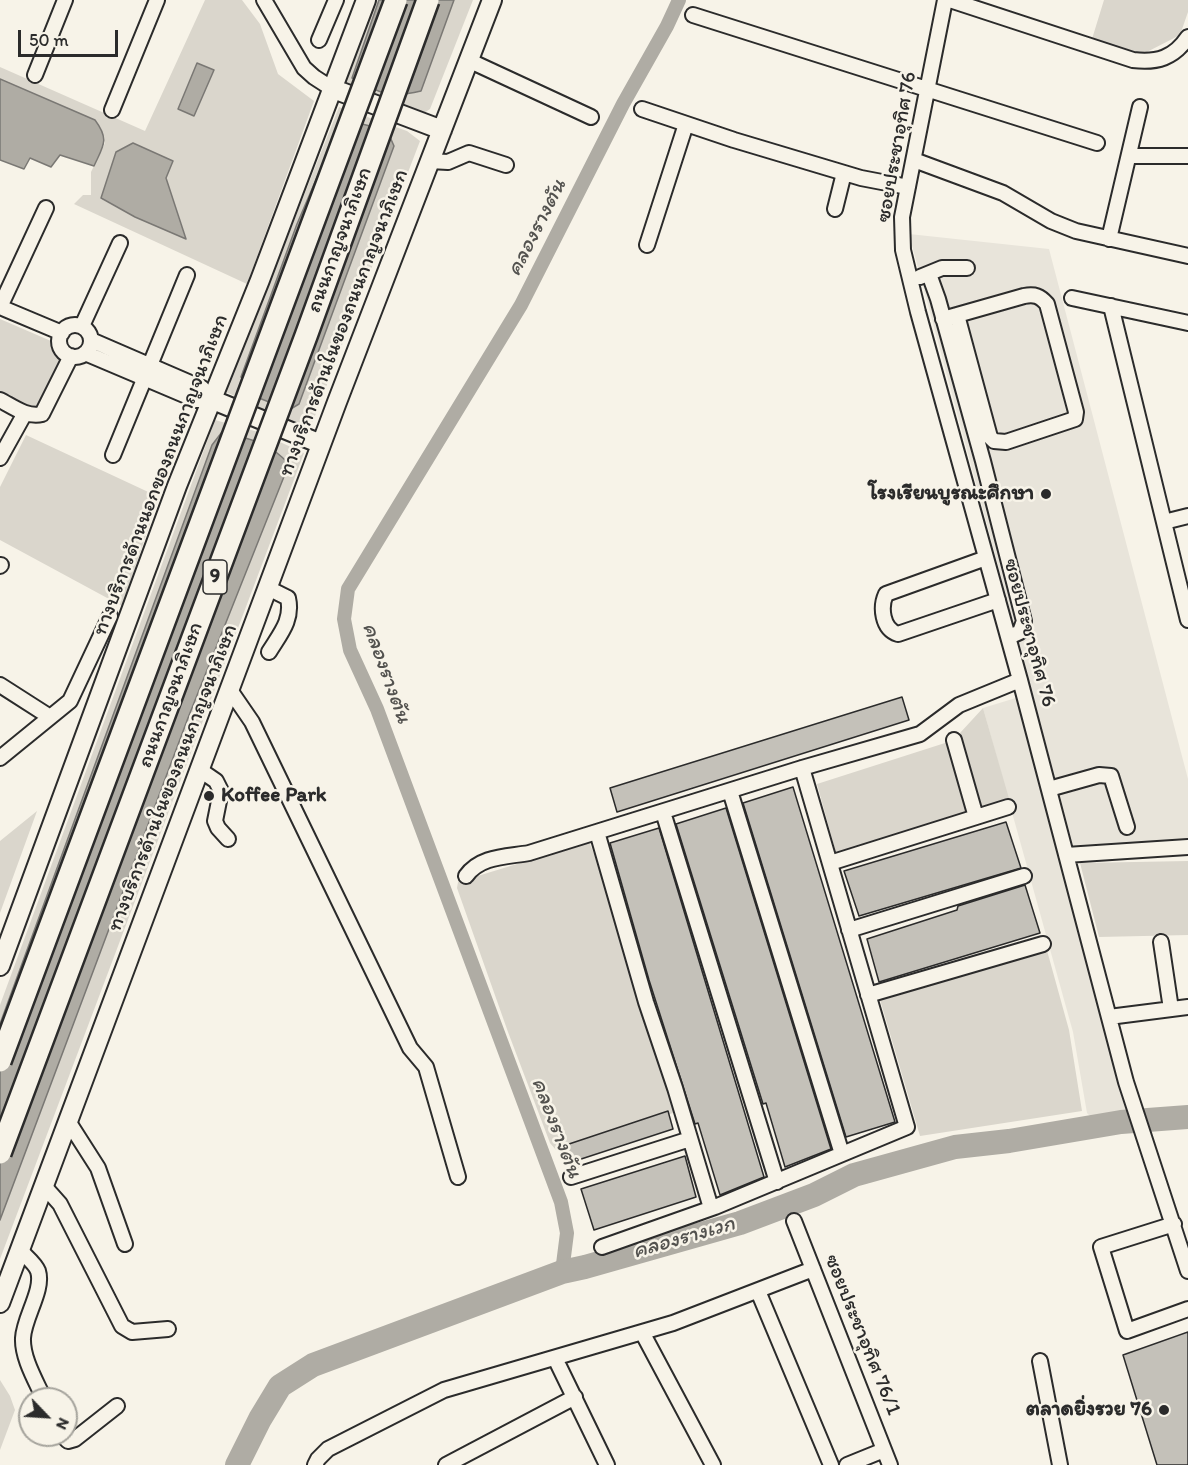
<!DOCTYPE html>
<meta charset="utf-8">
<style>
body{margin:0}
#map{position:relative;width:1188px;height:1465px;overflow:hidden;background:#f7f3e8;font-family:Itim,sans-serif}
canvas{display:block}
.north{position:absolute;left:18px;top:1387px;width:60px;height:60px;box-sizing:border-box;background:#f7f3e8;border:2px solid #a5a39c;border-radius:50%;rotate:115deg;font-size:16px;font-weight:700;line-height:24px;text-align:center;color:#2b2b2b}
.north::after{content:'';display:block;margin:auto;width:21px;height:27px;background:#2b2b2b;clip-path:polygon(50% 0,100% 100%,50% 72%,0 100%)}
.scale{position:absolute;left:18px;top:30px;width:100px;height:27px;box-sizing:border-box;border:3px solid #2b2b2b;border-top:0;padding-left:8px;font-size:18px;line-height:21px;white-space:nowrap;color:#2b2b2b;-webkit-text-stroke:4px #f7f3e8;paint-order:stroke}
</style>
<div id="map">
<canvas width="1188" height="1465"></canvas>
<div class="north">N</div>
<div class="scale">50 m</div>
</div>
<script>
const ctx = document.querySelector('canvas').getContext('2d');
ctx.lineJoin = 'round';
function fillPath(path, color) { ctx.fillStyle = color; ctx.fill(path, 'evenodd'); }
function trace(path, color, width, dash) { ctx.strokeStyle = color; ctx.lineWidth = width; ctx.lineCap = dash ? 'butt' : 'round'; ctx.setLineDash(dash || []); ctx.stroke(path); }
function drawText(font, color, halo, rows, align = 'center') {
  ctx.font = font + ' Itim,"Playpen Sans Thai",sans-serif'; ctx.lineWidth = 5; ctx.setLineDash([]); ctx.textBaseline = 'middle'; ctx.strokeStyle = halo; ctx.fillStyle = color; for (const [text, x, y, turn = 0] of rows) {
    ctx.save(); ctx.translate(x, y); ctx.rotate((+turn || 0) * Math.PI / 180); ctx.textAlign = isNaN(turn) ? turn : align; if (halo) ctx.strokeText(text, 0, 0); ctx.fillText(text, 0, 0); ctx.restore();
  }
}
const built = new Path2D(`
 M 909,234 L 1049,249 L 1188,779 L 1188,842 L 1073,845 Z
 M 1019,697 L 1131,1113 L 1094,1120 L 1087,1113 L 1073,1032 L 983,708 Z`);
const green = new Path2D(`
 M 205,0 L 242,0 L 260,24 L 278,74 L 314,101 L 247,284 L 74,204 L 83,195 L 91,195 L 91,172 L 105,143 L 95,120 L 0,79 L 0,67 L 145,131 ZM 116,152 L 173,161 L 166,178 L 186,238 L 135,217 L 101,199 Z
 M 372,0 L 473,0 L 430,109 L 424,113 L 415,113 L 340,84 Z
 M 1104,0 L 1188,0 L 1188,12 L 1180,35 L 1141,55 L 1092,39 Z
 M 339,107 L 407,131 L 420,141 L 313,421 L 306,429 L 226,392 Z
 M 0,319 L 51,341 L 56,355 L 64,364 L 41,406 L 34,410 L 0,394 Z
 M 215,420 L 258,432 L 304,453 L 0,1259 L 0,1005 Z
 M 26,435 L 159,497 L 122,606 L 0,540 L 0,487 Z
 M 983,708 L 1010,802 L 836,853 L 817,784 L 945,743 L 960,733 Z
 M 37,811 L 0,913 L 0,841 Z
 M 589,842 L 600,868 L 677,1105 L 673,1113 L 556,1150 L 550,1143 L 508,1032 L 457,888 L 458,882 Z
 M 1188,861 L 1188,935 L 1099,937 L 1080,863 Z
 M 1043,936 L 1069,1030 L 1082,1111 L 920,1136 L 876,986 Z
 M 0,1380 L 10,1396 L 15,1410 L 0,1450 Z`);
const water = new Path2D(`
 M 379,0 L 454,0 L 421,91 C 388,99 380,93 352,78 Z
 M 197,63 L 214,70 L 194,116 L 178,109 Z
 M 0,79 L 95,120 C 110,140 103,146 94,166 L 60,155 L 51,167 L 30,158 L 24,169 L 0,160 Z
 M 342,119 L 370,126 L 390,137 L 394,146 L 299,404 L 289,410 L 259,398 L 241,377 L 297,224 Z
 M 133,143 L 173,161 L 166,178 L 186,239 L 135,217 L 101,198 L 116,152 Z
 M 222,432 C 250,439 269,442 289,464 L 188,718 L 0,1220 L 0,1024 L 212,445 Z`);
const canal = new Path2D(`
 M 562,1272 L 567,1233 L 561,1202 L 377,709 L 350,650 L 344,619 L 348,589 L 521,305 L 623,104 L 667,26 L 679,0`);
const river = new Path2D(`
 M 237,1465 L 260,1419 L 280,1386 L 313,1365 L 562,1272 L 585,1267 L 740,1223 L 814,1195 L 854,1175 L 955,1147 L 1009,1141 L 1121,1122 L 1188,1117`);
const building = new Path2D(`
 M 902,697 L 909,720 L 617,812 L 610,788 Z
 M 793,787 L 895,1122 L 846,1137 L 743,803 Z
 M 726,808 L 831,1149 L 785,1167 L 766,1103 L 763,1104 L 676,824 Z
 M 1006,822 L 1021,868 L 859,916 L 844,871 Z
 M 659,828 L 764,1177 L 720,1195 L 698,1123 L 695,1124 L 649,980 L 610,843 Z
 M 1025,885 L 1040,933 L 879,982 L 867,939 L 957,910 L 958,906 Z
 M 668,1111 L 673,1129 L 572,1162 L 566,1145 Z
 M 685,1156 L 696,1197 L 594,1230 L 581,1189 Z
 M 1188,1332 L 1188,1465 L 1157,1465 L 1123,1355 Z`);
const minor = new Path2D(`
 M 264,0 L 304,68 L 314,77 L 331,88
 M 945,0 L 902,217 L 903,250 L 918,312 L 1020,680 L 1126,1082 L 1188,1271
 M 950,0 L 1133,60 C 1157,63 1174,58 1188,37
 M 693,15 L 1097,143
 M 319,40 L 336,0
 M 468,60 L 591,117
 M 35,75 L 65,0
 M 642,109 L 734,140 L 861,178 L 908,187
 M 112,110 L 157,0
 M 1129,156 L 1188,156
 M 914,160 L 1003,193 L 1051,221 L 1076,231 L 1188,256
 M 430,161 L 448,162 L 469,153 L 506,165
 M 46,208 L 0,307 L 62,333
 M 835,209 L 844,173
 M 1109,239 L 1140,107
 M 647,245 L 686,124
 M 929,274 L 938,299 L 983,461 L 1024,621 L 1020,632 L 1009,637
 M 920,277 L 942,268 L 967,268
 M 1072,298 L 1188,323
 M 1111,306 L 1188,620
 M 943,319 L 1024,296 C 1035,294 1040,296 1047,304 L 1076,412 L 1075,419 L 1006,442 L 994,441 L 990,437 L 957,315
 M59 341a16 16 0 1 1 32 0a16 16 0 1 1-32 0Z
 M 82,326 L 120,243
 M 91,340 L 202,388 L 213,400
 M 85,353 L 196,400 L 213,400
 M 0,400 C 12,406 27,418 42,414 L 71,356
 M 113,455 L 187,275
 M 0,458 L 25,413
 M 1164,522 L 1188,516
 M 986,558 L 886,594 C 880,607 882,629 898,634 L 998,600
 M 0,566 L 1,565
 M 268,588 L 288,598 C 293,620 280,634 269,652
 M 0,685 L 50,717
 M 230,690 L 252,722 L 410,1048 L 426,1067 L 458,1177
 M 954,740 L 976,817
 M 0,758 L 70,701 L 110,616
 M 200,770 L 216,781 L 221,791 L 215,821 L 218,828 L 228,839
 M 1049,789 L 1099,775 L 1111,776 L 1127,827
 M 730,791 L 842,1154
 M 663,812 L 777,1182
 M 597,832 L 646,1002 L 675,1088 L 711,1208
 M 1066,855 L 1188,847
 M 830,863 L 1008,807
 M 466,876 C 480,856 506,857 529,853 L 802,768 L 920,734 L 959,705 L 1020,680
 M 849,930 L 1024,876
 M 1161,942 L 1171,1009
 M 868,995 L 1043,944
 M 1109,1017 L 1188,1007
 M 68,1121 L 98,1168 L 125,1244
 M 571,1177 L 690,1139
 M 44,1186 L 60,1204 L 122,1326 L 132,1332 L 168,1329
 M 794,1221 L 890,1465
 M 1174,1224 L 1101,1247 L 1127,1331 L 1188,1309
 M 602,1247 L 715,1207 L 907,1127 L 802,768
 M 20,1250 C 25,1256 35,1263 38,1271 C 44,1290 24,1317 23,1338 C 22,1358 36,1381 44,1399
 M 758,1291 L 831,1465
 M 642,1332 L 713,1465
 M 555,1358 L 607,1465
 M 1040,1361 L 1060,1465
 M 62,1435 L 68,1441 L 75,1439 L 117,1406
 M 315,1465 L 318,1459 L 328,1449 L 444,1390 L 673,1323 L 813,1269
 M 446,1465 L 575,1397
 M 847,1465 L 884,1450`);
const major = new Path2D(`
 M 331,88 L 442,130
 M 213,400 L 321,444
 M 0,966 L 177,486 L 260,280 L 366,0
 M 0,1303 L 337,402 L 492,0`);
const highwayBridge = new Path2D(`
 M 0,1061 L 396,0
 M 0,1153 L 306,336 L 428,0`);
const markers = [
 [1046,494,6,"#2b2b2b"],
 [209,796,6,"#2b2b2b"],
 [1164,1410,6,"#2b2b2b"]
];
const shields = [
 [215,577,24]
];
const shieldNames = [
 ["9",215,577]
];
const streetNames = [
 ["ซอยประชาอุทิศ 76",897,147,-80],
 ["ถนนกาญจนาภิเษก",340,240,-70],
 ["ทางบริการด้านในของถนนกาญจนาภิเษก",344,323,-69],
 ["ทางบริการด้านนอกของถนนกาญจนาภิเษก",161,475,-69],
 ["ซอยประชาอุทิศ 76",1029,633,75],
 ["ถนนกาญจนาภิเษก",171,695,-70],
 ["ทางบริการด้านในของถนนกาญจนาภิเษก",173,778,-69],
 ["ซอยประชาอุทิศ 76/1",862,1335,68]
];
const poiNames = [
 ["โรงเรียนบูรณะศึกษา",1034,494],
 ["Koffee Park",221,796,"left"],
 ["ตลาดยิ่งรวย 76",1152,1410]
];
const waterNames = [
 ["คลองรางตัน",537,228,-63],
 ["คลองรางตัน",386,673,70],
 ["คลองรางตัน",556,1128,69],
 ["คลองรางเวก",684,1238,-16]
];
fillPath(built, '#e8e4da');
fillPath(green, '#dad6cc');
fillPath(water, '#afaca4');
trace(water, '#7a7874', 1.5);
trace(canal, '#afaca4', 14);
trace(river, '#afaca4', 24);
fillPath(building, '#c4c1b9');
trace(building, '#2b2b2b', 1.5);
trace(minor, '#2b2b2b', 18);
trace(major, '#2b2b2b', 22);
trace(minor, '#f7f3e8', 14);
trace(major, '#f7f3e8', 18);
trace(highwayBridge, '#2b2b2b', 26, []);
trace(highwayBridge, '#f7f3e8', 21);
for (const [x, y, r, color] of markers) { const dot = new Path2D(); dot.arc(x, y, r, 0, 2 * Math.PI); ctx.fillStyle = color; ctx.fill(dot); trace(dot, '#f7f3e8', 2); }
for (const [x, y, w] of shields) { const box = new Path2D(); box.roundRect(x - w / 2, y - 17, w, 34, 4.5); ctx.fillStyle = '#f7f3e8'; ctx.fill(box); trace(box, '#2b2b2b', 1.5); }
drawText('bold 20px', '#2b2b2b', null, shieldNames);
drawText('21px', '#2b2b2b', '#f7f3e8', streetNames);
drawText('bold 21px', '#2b2b2b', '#f7f3e8', poiNames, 'right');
drawText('italic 22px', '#53524f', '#f7f3e8', waterNames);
</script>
